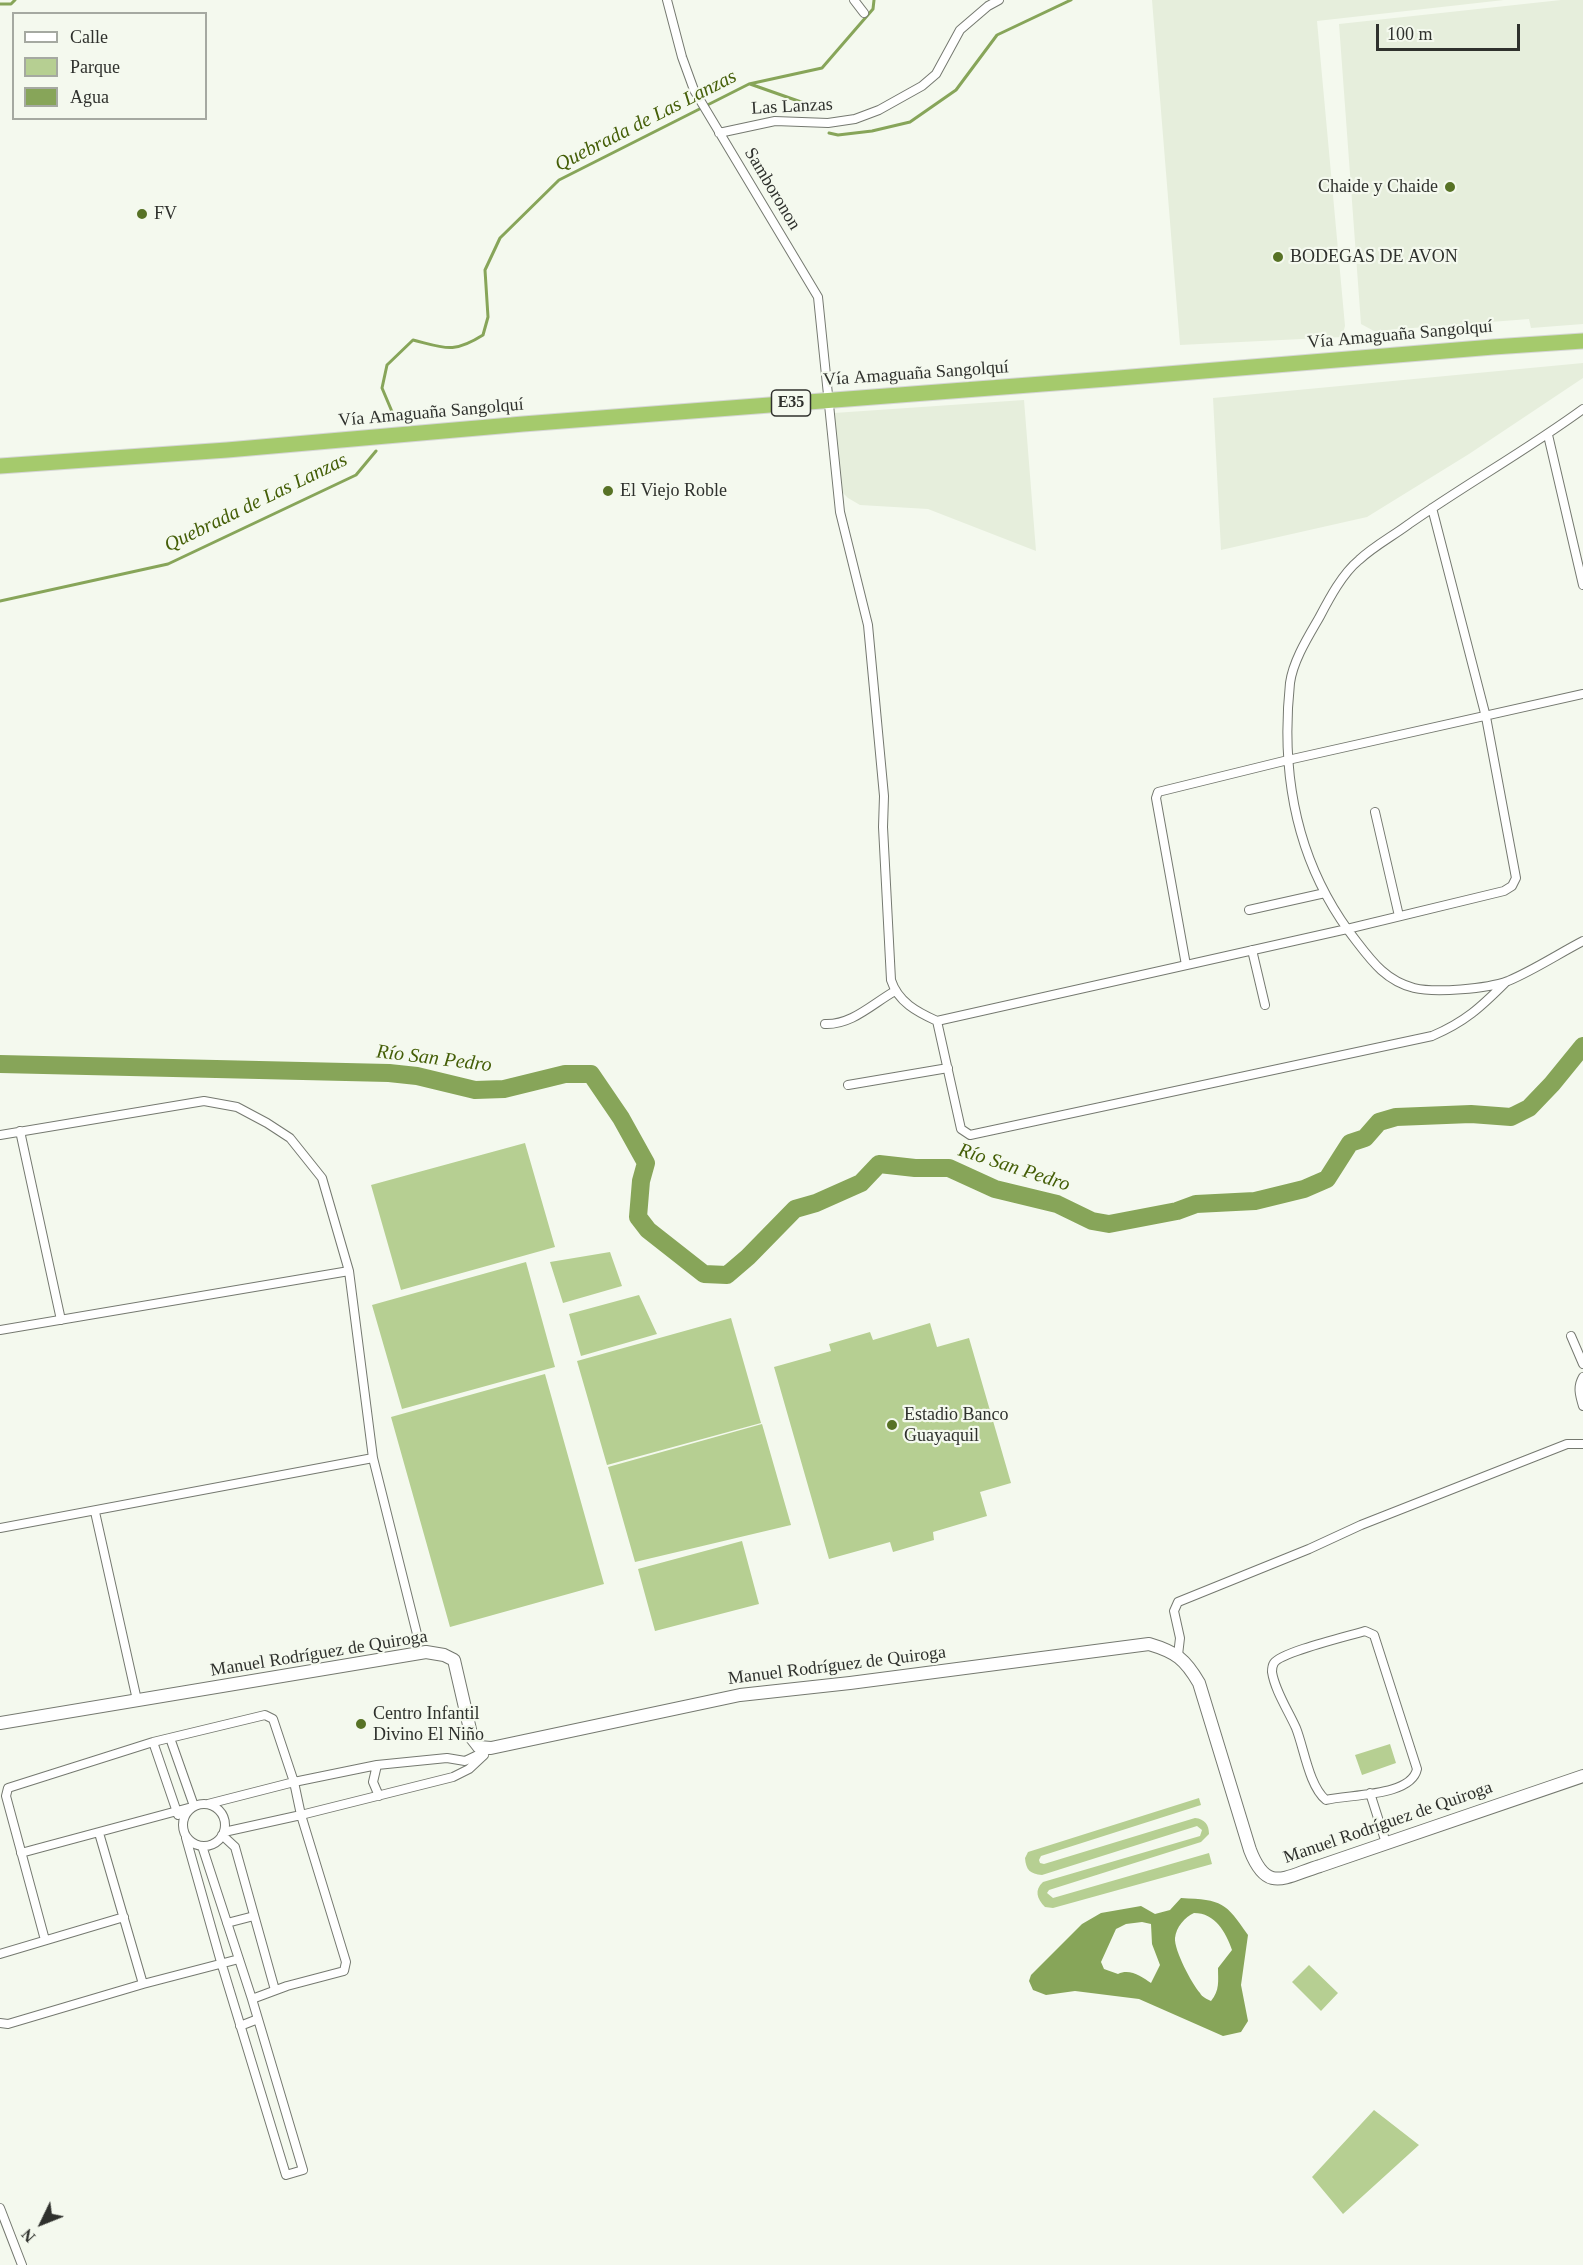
<!DOCTYPE html>
<meta charset="utf-8">
<style>
body{margin:0}
#map{position:relative;width:1583px;height:2265px;overflow:hidden;background:#f4f9ee;font-family:"Times New Roman",serif}
canvas{display:block}
.legend{position:absolute;left:12px;top:12px;width:195px;height:108px;box-sizing:border-box;background:#f4f9ee;border:2px solid #a5a9a1;margin:0;padding:8px 10px;list-style:none;font-size:18px;color:#2f312d}
.legend li{display:flex;align-items:center;gap:12px;height:30px}
.legend b{width:30px;border:2px solid #a5a9a1}
.north{position:absolute;left:12px;top:2193px;width:60px;height:60px;-webkit-text-stroke:4px #f4f9ee;paint-order:stroke;rotate:227deg;font-size:16px;font-weight:700;line-height:24px;text-align:center;color:#2f312d}
.north::after{content:'';display:block;margin:auto;width:21px;height:27px;background:#2f312d;clip-path:polygon(50% 0,100% 100%,50% 72%,0 100%)}
.scale{position:absolute;left:1376px;top:24px;width:144px;height:27px;box-sizing:border-box;border:3px solid #2f312d;border-top:0;padding-left:8px;font-size:18px;line-height:21px;white-space:nowrap;color:#2f312d;-webkit-text-stroke:4px #f4f9ee;paint-order:stroke}
</style>
<div id="map">
<canvas width="1583" height="2265"></canvas>
<ul class="legend">
<li><b style="height:8px;background:#fff"></b>Calle</li>
<li><b style="height:16px;background:#b6cf92"></b>Parque</li>
<li><b style="height:16px;background:#87a559"></b>Agua</li>
</ul>
<div class="north">N</div>
<div class="scale">100 m</div>
</div>
<script>
const ctx = document.querySelector('canvas').getContext('2d');
ctx.lineJoin = 'round';
function fillPath(path, color) { ctx.fillStyle = color; ctx.fill(path, 'evenodd'); }
function trace(path, color, width, dash) { ctx.strokeStyle = color; ctx.lineWidth = width; ctx.lineCap = dash ? 'butt' : 'round'; ctx.setLineDash(dash || []); ctx.stroke(path); }
function drawText(font, color, halo, rows, align = 'center') {
  ctx.font = font + ' "Times New Roman",serif'; ctx.lineWidth = 4.5; ctx.setLineDash([]); ctx.textBaseline = 'middle'; ctx.strokeStyle = halo; ctx.fillStyle = color; for (const [text, x, y, turn = 0] of rows) {
    ctx.save(); ctx.translate(x, y); ctx.rotate((+turn || 0) * Math.PI / 180); ctx.textAlign = isNaN(turn) ? turn : align; if (halo) ctx.strokeText(text, 0, 0); ctx.fillText(text, 0, 0); ctx.restore();
  }
}
const built = new Path2D(`
 M 1152,0 L 1504,0 L 1317,21 L 1345,326 L 1342,337 L 1180,345 Z
 M 1561,0 L 1583,0 L 1583,324 L 1531,328 L 1529,319 L 1374,331 L 1361,324 L 1339,24 Z
 M 1583,363 L 1583,378 L 1469,454 L 1367,517 L 1221,550 L 1213,398 Z
 M 1024,400 L 1036,551 L 928,509 L 860,505 L 848,498 L 841,491 L 834,413 Z`);
const green = new Path2D(`
 M 525,1143 L 555,1247 L 401,1290 L 371,1185 Z
 M 610,1252 L 622,1286 L 563,1303 L 550,1262 Z
 M 526,1262 L 555,1367 L 402,1409 L 372,1305 Z
 M 639,1295 L 657,1334 L 581,1356 L 569,1314 Z
 M 731,1318 L 761,1423 L 607,1465 L 577,1361 Z
 M 930,1323 L 937,1347 L 969,1338 L 1011,1483 L 980,1492 L 987,1516 L 933,1532 L 934,1540 L 893,1552 L 890,1542 L 829,1559 L 774,1367 L 831,1351 L 829,1344 L 870,1332 L 873,1340 Z
 M 545,1374 L 604,1584 L 450,1627 L 391,1417 Z
 M 762,1424 L 791,1525 L 635,1562 L 608,1467 Z
 M 742,1541 L 759,1604 L 655,1631 L 638,1569 Z
 M 1390,1744 L 1396,1763 L 1362,1775 L 1355,1755 Z
 M 1199,1798 L 1201,1805 L 1041,1856 L 1039,1860 L 1040,1863 L 1044,1864 L 1195,1818 C 1205,1819 1209,1825 1209,1834 L 1201,1842 L 1049,1890 L 1047,1893 L 1053,1898 L 1209,1853 L 1212,1864 L 1053,1908 L 1045,1907 C 1037,1899 1034,1890 1043,1882 L 1200,1836 L 1202,1830 L 1197,1826 L 1042,1875 C 1030,1874 1026,1870 1025,1858 L 1028,1852 Z
 M 1309,1965 L 1338,1993 L 1321,2011 L 1292,1982 Z
 M 1374,2110 L 1419,2145 L 1343,2214 L 1312,2177 Z`);
const water = new Path2D(`
 M 1181,1898 C 1223,1900 1225,1902 1248,1935 L 1241,1985 L 1248,2021 L 1241,2032 L 1223,2036 L 1139,1999 L 1075,1991 L 1046,1995 L 1033,1990 L 1029,1981 L 1031,1975 L 1082,1924 L 1101,1913 L 1141,1906 L 1155,1914 L 1170,1910 ZM 1194,1913 C 1215,1913 1226,1932 1232,1950 L 1218,1968 C 1218,1981 1220,1990 1211,2001 C 1207,1999 1202,1997 1200,1993 C 1192,1984 1174,1950 1175,1938 C 1176,1927 1185,1917 1194,1913 ZM 1142,1922 L 1151,1924 L 1152,1944 L 1160,1965 L 1151,1983 C 1142,1977 1130,1968 1118,1974 L 1104,1969 L 1101,1962 L 1116,1929 L 1126,1924 Z`);
const stream = new Path2D(`
 M 0,4 L 11,4 L 15,0
 M 750,84 L 821,109
 M 829,133 L 838,135 L 872,131 L 910,122 L 956,90 L 997,35 L 1071,0
 M 393,414 L 382,388 L 387,365 L 413,340 C 445,348 453,354 483,335 L 488,317 L 485,270 L 500,238 L 559,180 L 749,84 L 822,68 L 873,9 L 874,0
 M 0,601 L 168,564 L 356,475 L 376,451`);
const river = new Path2D(`
 M 0,1064 L 389,1073 L 417,1076 L 475,1090 L 504,1089 L 565,1074 L 591,1074 L 621,1118 L 646,1163 L 641,1181 L 638,1217 L 648,1230 L 704,1274 L 727,1275 L 748,1257 L 795,1209 L 816,1203 L 861,1183 L 879,1164 L 915,1168 L 949,1168 L 995,1189 L 1057,1204 L 1092,1221 L 1109,1224 L 1177,1211 L 1196,1204 L 1255,1201 L 1304,1189 L 1327,1179 L 1350,1143 L 1365,1138 L 1379,1122 L 1396,1117 L 1471,1114 L 1511,1117 L 1529,1108 L 1552,1084 L 1583,1046`);
const street = new Path2D(`
 M 667,0 L 682,57 L 694,90 L 818,297 L 840,512 L 868,625 L 884,796 L 883,827 L 891,980 C 898,1002 917,1012 937,1021 L 1347,929 L 1504,891 L 1512,886 L 1516,878 L 1486,717 L 1432,508
 M 854,0 L 864,13
 M 719,133 L 775,121 L 828,123 L 855,119 L 879,110 L 922,86 L 936,74 L 960,30 L 988,6 L 999,0
 M 1583,409 C 1527,450 1466,484 1409,524 C 1393,536 1374,546 1359,560 C 1342,574 1329,599 1319,618 C 1308,637 1293,661 1290,683 C 1280,778 1297,866 1357,942 C 1373,963 1387,981 1414,988 C 1435,993 1487,989 1508,981 C 1534,970 1558,954 1583,941
 M 1548,435 L 1583,585
 M 1375,812 L 1399,916
 M 1249,910 L 1325,893
 M 1252,950 L 1265,1005
 M 1186,965 L 1156,798 L 1158,792 L 1288,760 L 1583,694
 M 937,1021 L 961,1129 L 970,1135 L 1432,1036 C 1465,1022 1481,1007 1506,982
 M 825,1024 C 852,1025 872,1004 895,991
 M 848,1085 L 948,1068
 M 20,1131 L 61,1320
 M 0,1135 L 204,1101 L 237,1107 L 267,1123 L 290,1138 L 322,1178 L 349,1271 L 373,1458 L 417,1634
 M 0,1330 L 349,1271
 M 1571,1336 L 1583,1364
 M 1583,1377 C 1577,1387 1580,1396 1583,1406
 M 95,1512 L 137,1700
 M 0,1528 L 373,1458
 M 1365,1631 L 1374,1635 L 1417,1769 C 1411,1797 1349,1794 1326,1800 C 1309,1786 1304,1748 1296,1728 C 1288,1710 1275,1691 1272,1672 C 1272,1669 1272,1666 1274,1663 C 1281,1652 1349,1636 1365,1631 Z
 M 1178,1655 L 1180,1638 L 1174,1611 L 1178,1602 L 1309,1549 L 1361,1525 L 1567,1444 L 1583,1444
 M 170,1738 L 194,1806
 M 153,1742 L 178,1815
 M 377,1765 L 373,1782 L 379,1796
 M 1370,1793 L 1386,1843
 M183 1825a21 21 0 1 1 42 0a21 21 0 1 1-42 0Z
 M 208,1804 L 294,1782 L 377,1765 L 447,1758 L 465,1761 L 490,1749
 M 224,1832 L 301,1815 L 453,1777 L 469,1769 L 484,1755
 M 99,1833 L 143,1984
 M 222,1835 L 235,1847 L 275,1990
 M 202,1846 L 252,1999
 M 21,1853 L 192,1807
 M 227,1923 L 254,1916
 M 45,1940 L 6,1796 L 8,1788 L 153,1742 L 265,1715 L 273,1719 L 294,1782 L 301,1815 L 346,1962 L 344,1971 L 287,1986 L 252,1999 L 303,2170 L 286,2175 L 221,1962 L 186,1838
 M 0,1954 L 124,1917
 M 0,2023 L 8,2024 L 143,1984 L 239,1959
 M 240,2026 L 258,2019
 M 0,2208 L 22,2265`);
const secondary = new Path2D(`
 M 0,1723 L 426,1652 L 444,1655 L 454,1660 L 472,1738 L 479,1747 L 491,1748 L 740,1695 L 850,1683 L 1149,1644 C 1176,1652 1185,1659 1199,1683 L 1250,1850 C 1267,1894 1284,1877 1320,1866 L 1583,1776`);
const highway = new Path2D(`
 M 0,466 L 227,450 L 523,424 L 1107,379 L 1493,347 L 1583,341`);
const markers = [
 [1450,187,6,"#577225"],
 [142,214,6,"#577225"],
 [1278,257,6,"#577225"],
 [608,491,6,"#577225"],
 [892,1425,6,"#577225"],
 [361,1724,6,"#577225"]
];
const shields = [
 [791,403,39]
];
const shieldNames = [
 ["E35",791,403]
];
const streetNames = [
 ["Las Lanzas",792,107,-3],
 ["Samboronon",772,189,59],
 ["Vía Amaguaña Sangolquí",1400,335,-5],
 ["Vía Amaguaña Sangolquí",916,374,-4],
 ["Vía Amaguaña Sangolquí",431,413,-5],
 ["Manuel Rodríguez de Quiroga",319,1654,-9],
 ["Manuel Rodríguez de Quiroga",837,1666,-7],
 ["Manuel Rodríguez de Quiroga",1388,1823,-19]
];
const poiNames = [
 ["Chaide y Chaide",1438,187,"right"],
 ["FV",154,214],
 ["BODEGAS DE AVON",1290,257],
 ["El Viejo Roble",620,491],
 ["Estadio Banco",904,1415],
 ["Guayaquil",904,1436],
 ["Centro Infantil",373,1714],
 ["Divino El Niño",373,1735]
];
const waterNames = [
 ["Quebrada de Las Lanzas",646,121,-27],
 ["Quebrada de Las Lanzas",256,503,-26],
 ["Río San Pedro",434,1059,7],
 ["Río San Pedro",1014,1168,18]
];
fillPath(built, '#e6eedc');
fillPath(green, '#b6cf92');
fillPath(water, '#87a559');
trace(stream, '#87a559', 3);
trace(river, '#87a559', 18);
trace(street, '#757970', 10);
trace(secondary, '#757970', 14);
trace(highway, '#d5d6d5', 17);
trace(street, '#fff', 8);
trace(secondary, '#fff', 12);
trace(highway, '#a5ca6c', 15);
for (const [x, y, r, color] of markers) { const dot = new Path2D(); dot.arc(x, y, r, 0, 2 * Math.PI); ctx.fillStyle = color; ctx.fill(dot); trace(dot, '#f4f9ee', 2); }
for (const [x, y, w] of shields) { const box = new Path2D(); box.roundRect(x - w / 2, y - 13, w, 26, 4.5); ctx.fillStyle = '#f4f9ee'; ctx.fill(box); trace(box, '#2f312d', 1.5); }
drawText('bold 16px', '#2f312d', null, shieldNames);
drawText('18px', '#2f312d', '#f4f9ee', streetNames);
drawText('18px', '#2f312d', '#f4f9ee', poiNames, 'left');
drawText('italic 20px', '#445e07', '#f4f9ee', waterNames);
</script>
